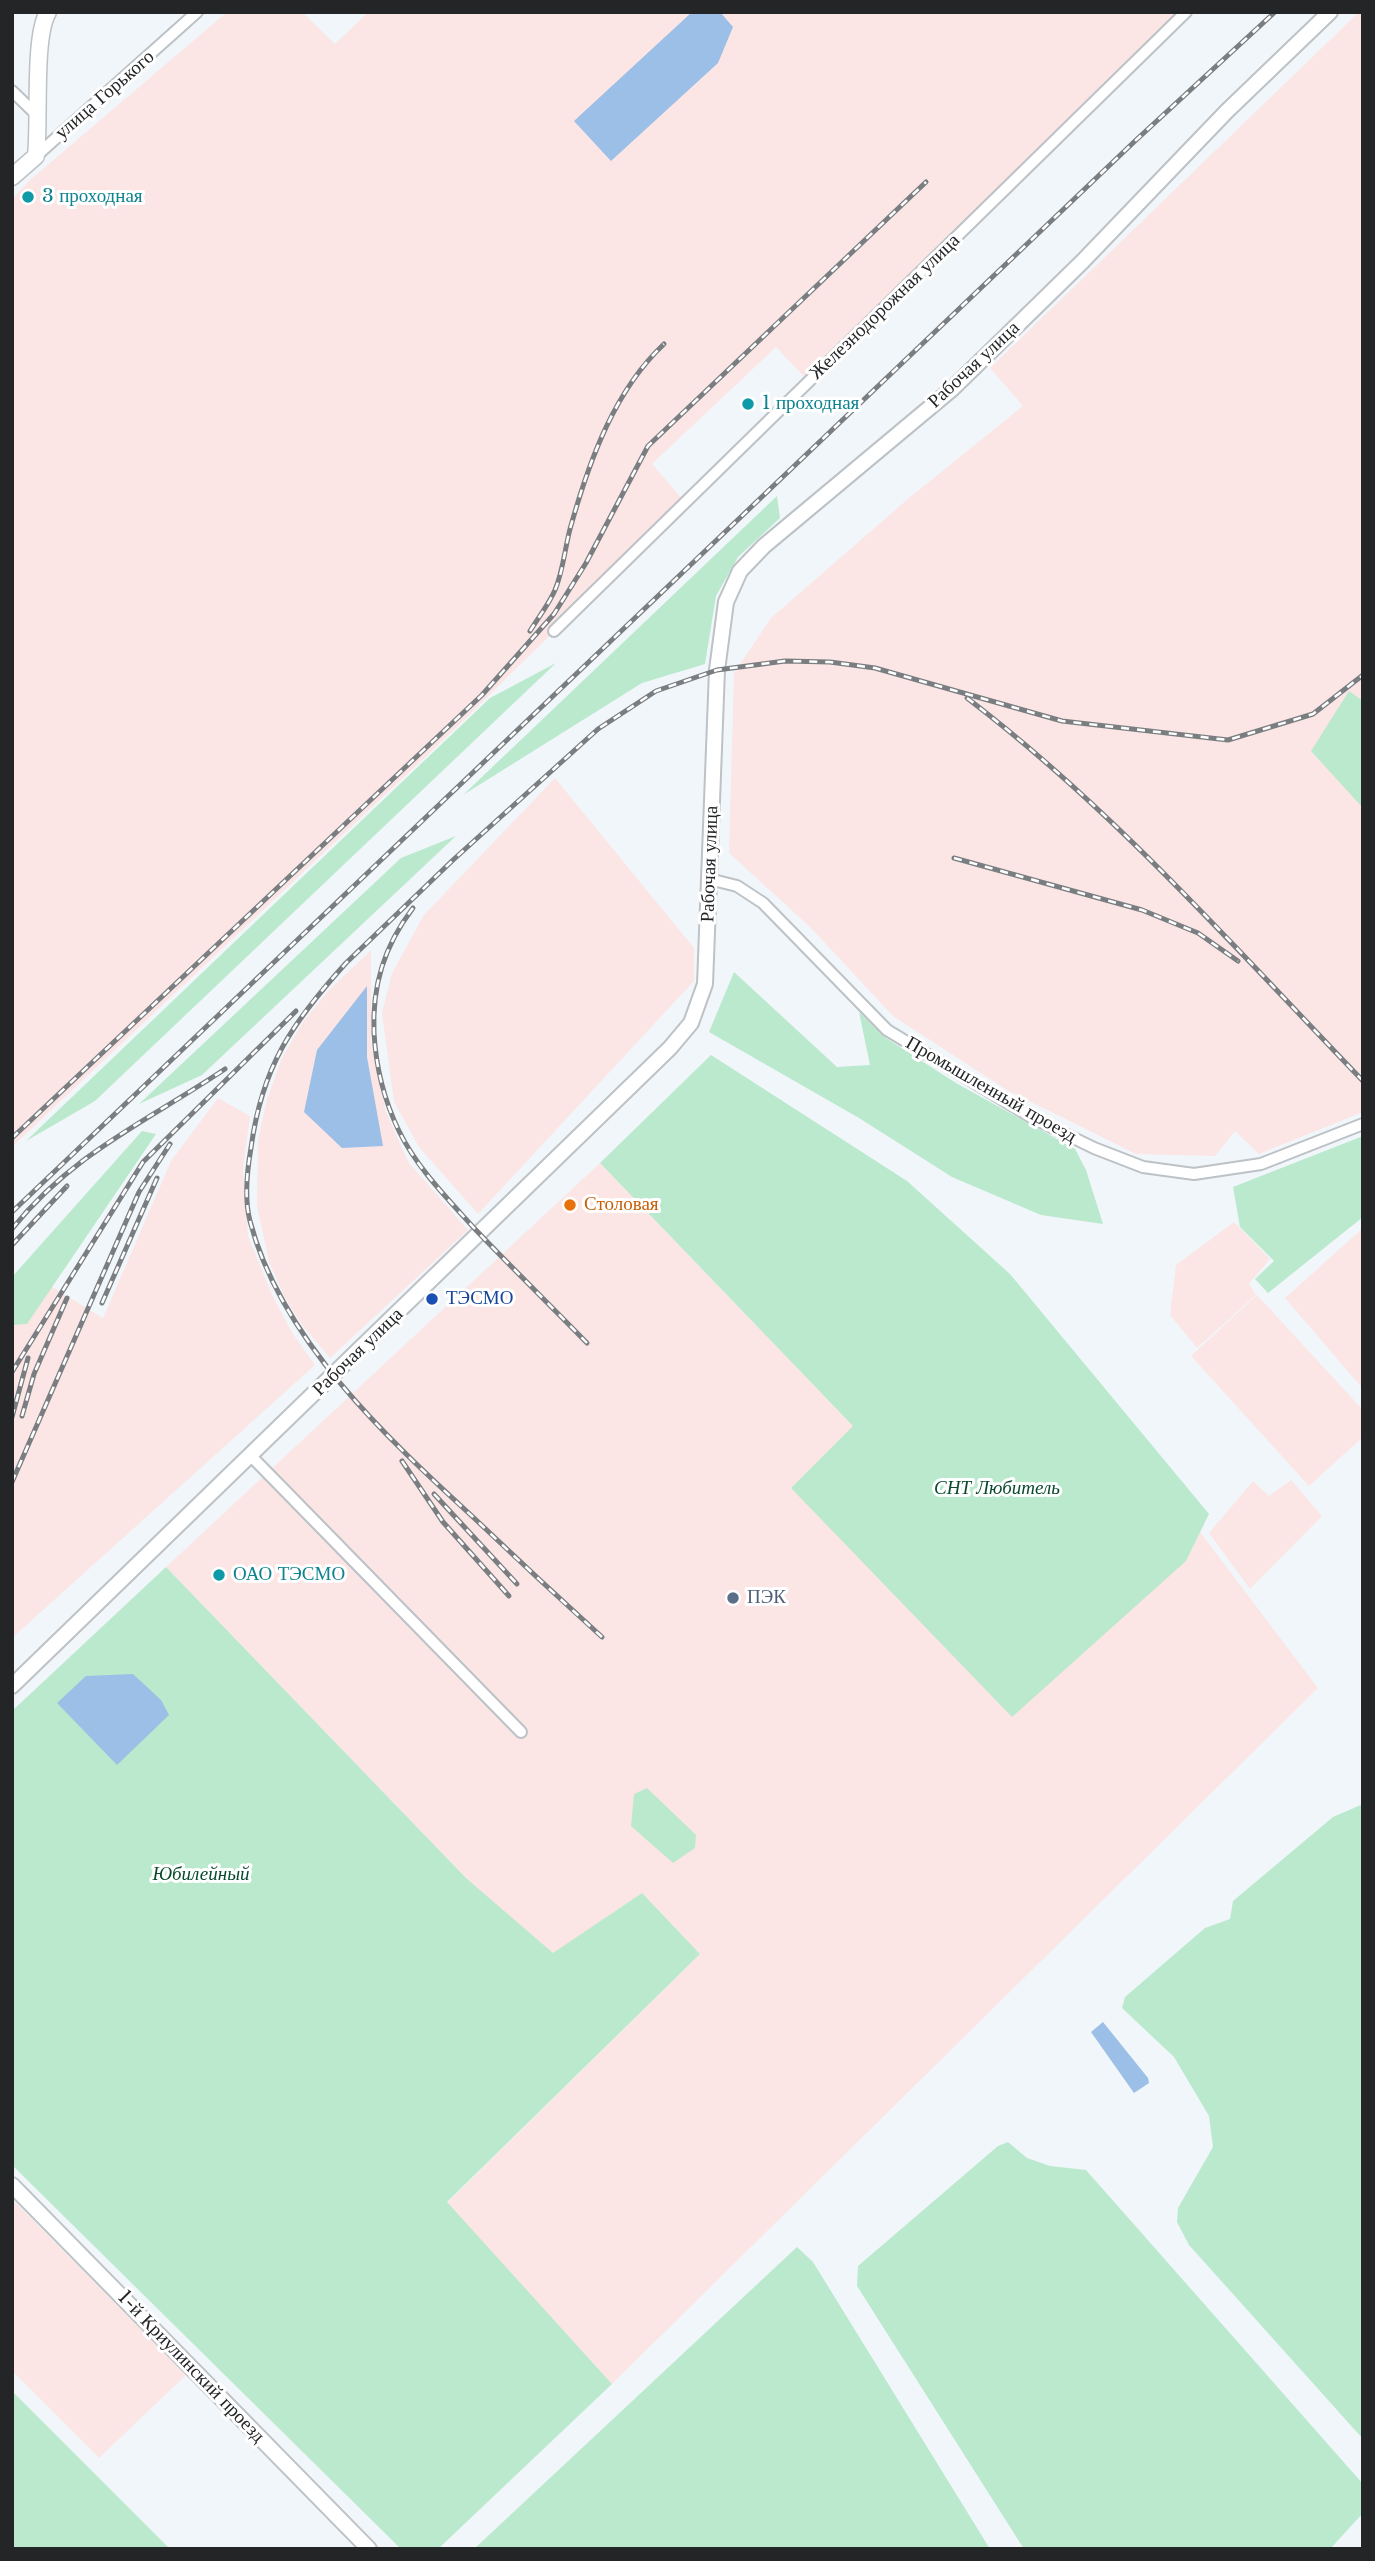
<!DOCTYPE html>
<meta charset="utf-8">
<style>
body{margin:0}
#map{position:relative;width:1375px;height:2561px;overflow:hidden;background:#f1f6fa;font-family:"Libre Baskerville",serif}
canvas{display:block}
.frame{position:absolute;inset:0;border:14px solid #232527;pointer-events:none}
</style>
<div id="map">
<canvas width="1375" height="2561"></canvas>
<div class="frame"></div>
</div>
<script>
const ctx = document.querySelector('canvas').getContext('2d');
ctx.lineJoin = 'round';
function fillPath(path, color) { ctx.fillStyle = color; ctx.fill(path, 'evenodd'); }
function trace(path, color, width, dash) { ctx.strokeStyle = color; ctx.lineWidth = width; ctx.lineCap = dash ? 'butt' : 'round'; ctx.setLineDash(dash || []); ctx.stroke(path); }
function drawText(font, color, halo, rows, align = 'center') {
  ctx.font = font + ' "Libre Baskerville",serif'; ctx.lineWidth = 6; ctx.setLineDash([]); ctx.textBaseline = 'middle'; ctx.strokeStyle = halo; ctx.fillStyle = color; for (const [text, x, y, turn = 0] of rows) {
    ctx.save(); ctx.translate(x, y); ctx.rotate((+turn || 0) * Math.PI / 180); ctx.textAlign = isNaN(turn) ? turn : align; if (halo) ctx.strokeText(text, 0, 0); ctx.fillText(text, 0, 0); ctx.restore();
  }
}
const industrial = new Path2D(`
 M 227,12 L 302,12 L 335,44 L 368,12 L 1180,12 L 810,383 L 776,347 L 652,464 L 685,502 L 458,726 L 12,1147 L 12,199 L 30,180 Z
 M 1359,12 L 1363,12 L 1363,1112 L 1259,1154 L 1235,1131 L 1215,1156 L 1136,1154 L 1007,1090 L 893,1016 L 810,927 L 729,853 L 734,673 L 771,618 L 909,498 L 1023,406 L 990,368 Z
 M 555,778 L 694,948 L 694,981 L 478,1214 L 419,1147 L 394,1102 L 382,1013 L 392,973 L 424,915 Z
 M 371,950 L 371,1042 L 386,1112 L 409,1163 L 468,1230 L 330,1358 L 302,1325 L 285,1298 L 269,1262 L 257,1206 L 258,1140 L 267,1099 L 282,1058 L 303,1022 L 329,990 Z
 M 218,1098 L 250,1116 L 243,1168 L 248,1236 L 273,1297 L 293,1334 L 315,1365 L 12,1638 L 12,1307 L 44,1282 L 103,1318 L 171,1161 Z
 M 600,1163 L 854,1427 L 791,1488 L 1186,1561 L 1200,1532 L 1318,1688 L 612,2384 L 447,2203 L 700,1954 L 642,1893 L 553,1954 L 466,1878 L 166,1567 Z
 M 1234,1222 L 1270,1259 L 1249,1284 L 1256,1295 L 1197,1348 L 1170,1315 L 1176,1265 Z
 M 1363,1228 L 1363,1389 L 1285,1298 Z
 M 1257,1295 L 1363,1410 L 1363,1437 L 1309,1486 L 1191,1356 Z
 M 1291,1480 L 1322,1516 L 1250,1589 L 1209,1533 L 1253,1481 L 1269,1496 Z
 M 12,2199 L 186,2375 L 99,2458 L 12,2371 Z`);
const green = new Path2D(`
 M 777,496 L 780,518 L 738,557 L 716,596 L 705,664 L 642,683 L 463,795 Z
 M 556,663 L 95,1101 L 26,1141 L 490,698 Z
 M 1349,691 L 1363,701 L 1363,808 L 1311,751 Z
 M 456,836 L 202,1075 L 139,1104 L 401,858 Z
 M 734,972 L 837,1067 L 870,1065 L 859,1012 L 886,1038 L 956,1083 L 1075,1149 L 1086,1170 L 1103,1224 L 1041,1215 L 952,1177 L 859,1118 L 709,1032 Z
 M 711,1055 L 907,1181 L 1010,1274 L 1209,1514 L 1186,1561 L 1012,1717 L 791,1488 L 853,1426 L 600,1163 Z
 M 142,1131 L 156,1134 L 27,1324 L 12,1325 L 12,1277 Z
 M 1363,1136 L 1363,1217 L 1268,1293 L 1255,1279 L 1274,1261 L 1240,1227 L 1233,1187 Z
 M 166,1567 L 466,1878 L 553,1953 L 642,1893 L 700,1954 L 447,2202 L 612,2384 L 438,2549 L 401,2549 L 12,2165 L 12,1711 Z
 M 647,1788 L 696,1835 L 695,1848 L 673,1863 L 631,1826 L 634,1794 Z
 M 1363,1804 L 1363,2439 L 1189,2245 L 1177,2222 L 1178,2208 L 1213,2147 L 1209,2116 L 1174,2057 L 1122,2008 L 1125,1997 L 1205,1928 L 1230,1919 L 1233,1901 L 1333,1817 Z
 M 1008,2142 L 1027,2158 L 1050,2166 L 1086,2170 L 1363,2484 L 1363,2513 L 1330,2549 L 1024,2549 L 857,2286 L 858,2266 L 998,2146 Z
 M 797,2247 L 813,2262 L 990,2549 L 474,2549 Z
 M 12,2391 L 170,2549 L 12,2549 Z`);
const water = new Path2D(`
 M 692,12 L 720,12 L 733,27 L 718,63 L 611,161 L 574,121 Z
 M 367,986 L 367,1057 L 383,1146 L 342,1148 L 304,1112 L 317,1050 Z
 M 133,1674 L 161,1700 L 169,1715 L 117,1765 L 57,1703 L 86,1676 Z
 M 1103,2022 L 1148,2078 L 1149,2083 L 1134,2093 L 1091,2032 Z`);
const minor = new Path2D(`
 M 12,91 L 38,116
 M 36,156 L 197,12
 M 554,631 L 1186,12
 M 709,879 L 737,886 L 763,903 L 887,1030 L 1033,1118 L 1094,1148 L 1143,1167 L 1194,1174 L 1261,1164 L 1363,1124
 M 251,1456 L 521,1732`);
const tertiary = new Path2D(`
 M 12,1686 L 670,1048 L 691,1023 L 705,984 L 717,670 L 726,602 L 740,571 L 764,546 L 952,389 L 1082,262 L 1227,111 L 1330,12
 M 12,2185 L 369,2549`);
const secondary = new Path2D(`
 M 12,177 L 36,156 C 40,121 33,37 48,12`);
const rail = new Path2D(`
 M 530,631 C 538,618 549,604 555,590 C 564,569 565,544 572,522 C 590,459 615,390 664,344
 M 967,698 C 1113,809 1236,949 1363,1081
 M 954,858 L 1142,910 L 1198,933 L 1238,961
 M 413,908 C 384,946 372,986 374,1033 C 376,1068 384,1100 399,1131 C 417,1168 447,1198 474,1228 C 511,1267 549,1304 587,1343
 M 12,1138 L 482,695 L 554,614 L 586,563 L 648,446 L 926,182
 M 12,1212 L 1135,141 L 1275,12
 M 12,1229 C 74,1152 146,1122 225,1069
 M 12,1245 L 67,1186
 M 102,1303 L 157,1178
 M 12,1372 L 143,1162 L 296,1011
 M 22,1416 L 34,1374 L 67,1298
 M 12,1417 L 28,1358
 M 402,1461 L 443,1522 L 509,1596
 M 12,1482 L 139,1192 L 170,1144
 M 434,1494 L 517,1584
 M 602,1637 C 559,1598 516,1558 474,1518 C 387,1438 281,1340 250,1221 C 244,1198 247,1171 251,1148 C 262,1066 292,1023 346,963 L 453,860 L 598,729 L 656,691 L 717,670 L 785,661 L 830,662 L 875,668 L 1062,721 L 1228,740 L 1313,714 L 1363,675`);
const markers = [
 [28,197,7,"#0f9aa8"],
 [748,404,7,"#0f9aa8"],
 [570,1205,7,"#e8710a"],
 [432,1299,7,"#1a4fb4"],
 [219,1575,7,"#0f9aa8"],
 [733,1598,7,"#5c6f8a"]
];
const streetNames = [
 ["улица Горького",105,95,-41],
 ["Железнодорожная улица",885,307,-44],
 ["Рабочая улица",974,365,-43],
 ["Рабочая улица",710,864,-88],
 ["Промышленный проезд",991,1090,30],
 ["Рабочая улица",358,1352,-44],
 ["1-й Криулинский проезд",191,2367,46]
];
const cultureNames = [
 ["3 проходная",42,197],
 ["1 проходная",762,404],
 ["ОАО ТЭСМО",233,1575]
];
const foodNames = [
 ["Столовая",584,1205]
];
const transitNames = [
 ["ТЭСМО",446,1299]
];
const parkNames = [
 ["СНТ Любитель",997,1489],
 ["Юбилейный",201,1875]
];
const serviceNames = [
 ["ПЭК",747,1598]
];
fillPath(industrial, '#fbe6e5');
fillPath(green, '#bbe9cd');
fillPath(water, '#9bbfe6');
trace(minor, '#bcc2c6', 14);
trace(tertiary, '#bcc2c6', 18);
trace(secondary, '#bcc2c6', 19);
trace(minor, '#fff', 10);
trace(tertiary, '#fff', 14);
trace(secondary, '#fff', 16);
trace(rail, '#7a7e81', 5);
trace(rail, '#fff', 2.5, [8]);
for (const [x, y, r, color] of markers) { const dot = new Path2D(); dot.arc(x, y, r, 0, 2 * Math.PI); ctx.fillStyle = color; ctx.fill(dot); trace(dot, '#fff', 2.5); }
drawText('19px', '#232527', '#fff', streetNames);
drawText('19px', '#0d838f', '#fff', cultureNames, 'left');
drawText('19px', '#c56008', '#fff', foodNames, 'left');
drawText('19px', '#164399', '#fff', transitNames, 'left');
drawText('italic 19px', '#094a2e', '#fff', parkNames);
drawText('19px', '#4e5e75', '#fff', serviceNames, 'left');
</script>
